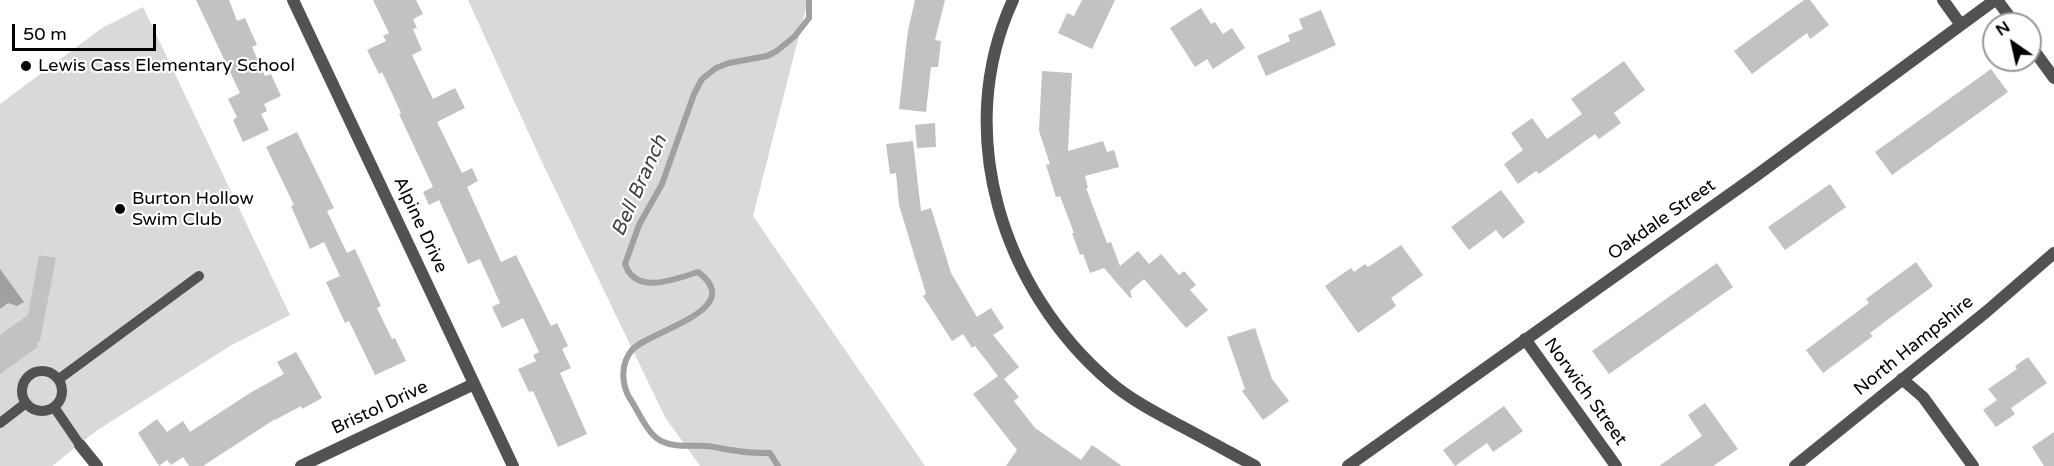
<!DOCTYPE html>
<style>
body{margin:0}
#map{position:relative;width:2054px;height:466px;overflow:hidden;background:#fff;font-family:"Varela Round",sans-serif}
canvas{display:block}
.north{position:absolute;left:1982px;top:12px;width:60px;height:60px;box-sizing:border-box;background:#fff;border:2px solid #999;border-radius:50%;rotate:326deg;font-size:16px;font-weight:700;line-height:24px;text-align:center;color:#000}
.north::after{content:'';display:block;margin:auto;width:21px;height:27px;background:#000;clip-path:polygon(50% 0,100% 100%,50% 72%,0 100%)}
.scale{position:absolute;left:12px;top:24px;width:144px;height:27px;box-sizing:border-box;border:3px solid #000;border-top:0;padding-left:8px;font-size:18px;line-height:21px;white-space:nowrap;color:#000;-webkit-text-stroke:4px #fff;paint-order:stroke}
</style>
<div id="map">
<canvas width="2054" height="466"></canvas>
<div class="north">N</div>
<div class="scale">50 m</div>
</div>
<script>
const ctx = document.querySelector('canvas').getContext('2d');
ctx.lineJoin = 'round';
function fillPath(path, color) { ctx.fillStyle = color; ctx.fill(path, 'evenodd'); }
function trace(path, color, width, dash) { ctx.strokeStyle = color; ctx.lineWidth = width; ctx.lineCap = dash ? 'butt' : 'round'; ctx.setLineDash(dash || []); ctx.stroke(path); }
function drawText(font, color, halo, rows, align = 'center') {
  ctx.font = font + ' "Varela Round",sans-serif'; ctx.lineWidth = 4.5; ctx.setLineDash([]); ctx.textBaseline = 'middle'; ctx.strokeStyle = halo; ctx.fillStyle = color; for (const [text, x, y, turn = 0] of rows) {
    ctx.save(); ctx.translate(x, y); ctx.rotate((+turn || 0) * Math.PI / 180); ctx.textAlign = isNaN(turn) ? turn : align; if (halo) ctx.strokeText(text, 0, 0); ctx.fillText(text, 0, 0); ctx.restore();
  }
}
const green = new Path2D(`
 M 468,0 L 808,0 L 753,216 L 925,466 L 700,466 L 665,417 L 541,160 Z
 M 143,7 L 290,315 L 230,346 L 96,431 L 52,466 L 0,466 L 0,104 L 102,28 Z`);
const water = new Path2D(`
 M 0,269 L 24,302 L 17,306 L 8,303 L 0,309 Z`);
const stream = new Path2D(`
 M 778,466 L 770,453 C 759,453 748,453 738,451 C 727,450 717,447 706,446 C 691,445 675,448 661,441 C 647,434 638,410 629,397 C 621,382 621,363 632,350 C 648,331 749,310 698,272 C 675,279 636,296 625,264 L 639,225 L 662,184 L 694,94 L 702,79 L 716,68 L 729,63 L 767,56 L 777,51 L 795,36 L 809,18 L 809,0`);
const building = new Path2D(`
 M 196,0 L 229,0 L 237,21 L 245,18 L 257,45 L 252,47 L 265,76 L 271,74 L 281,96 L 264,104 L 267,111 L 261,114 L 269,130 L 243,142 L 233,120 L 237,117 L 228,99 L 240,93 Z
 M 373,0 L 416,0 L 423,14 L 413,19 L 417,28 L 413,29 L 422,50 L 412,55 L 433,99 L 455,88 L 465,108 L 437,122 L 462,173 L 472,168 L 478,181 L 467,187 L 501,262 L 516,255 L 551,326 L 557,323 L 568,346 L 562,349 L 571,368 L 560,373 L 587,434 L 558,447 L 533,391 L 529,392 L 518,369 L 536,361 L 533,355 L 539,352 L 523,318 L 502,328 L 492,307 L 500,303 L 480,259 L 468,264 L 439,200 L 429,205 L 423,192 L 433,187 L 399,114 L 401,113 L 382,72 L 379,74 L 367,50 L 386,41 L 383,36 L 389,33 Z
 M 915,0 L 945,0 L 935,40 L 941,41 L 938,67 L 931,67 L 926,112 L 899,109 L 908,30 Z
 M 1082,0 L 1115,0 L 1092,49 L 1058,33 L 1067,13 L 1074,16 Z
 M 1804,0 L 1810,0 L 1829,25 L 1810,39 L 1807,33 L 1752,74 L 1734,51 Z
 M 1201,8 L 1211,24 L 1215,22 L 1223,34 L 1232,28 L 1245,48 L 1213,69 L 1207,59 L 1195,67 L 1170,28 Z
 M 1321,10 L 1336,45 L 1266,76 L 1257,56 L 1290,41 L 1288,35 L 1303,29 L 1299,19 Z
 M 1624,61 L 1645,90 L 1614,113 L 1621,123 L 1599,139 L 1595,134 L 1539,174 L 1536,171 L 1518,184 L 1504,164 L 1523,150 L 1511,133 L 1532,118 L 1547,139 L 1582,114 L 1571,99 Z
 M 1991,69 L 2008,92 L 1892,175 L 1875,152 Z
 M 1042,71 L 1072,73 L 1068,151 L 1103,141 L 1107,152 L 1114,150 L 1119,167 L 1085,176 L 1088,188 L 1086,188 L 1107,243 L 1111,242 L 1120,266 L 1138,251 L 1149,264 L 1161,254 L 1179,275 L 1184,271 L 1196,285 L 1190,290 L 1208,310 L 1186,328 L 1144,279 L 1130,291 L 1132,297 L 1130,298 L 1104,268 L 1090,273 L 1083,254 L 1080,255 L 1072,233 L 1074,233 L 1060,196 L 1056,197 L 1046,165 L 1050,164 L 1039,131 Z
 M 935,123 L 936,147 L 917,148 L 915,125 Z
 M 297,132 L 334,208 L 327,211 L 347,253 L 355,249 L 381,306 L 377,308 L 392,339 L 395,338 L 406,361 L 375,375 L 349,321 L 345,323 L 326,282 L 340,276 L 324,242 L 310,249 L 291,206 L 294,205 L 266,147 Z
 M 913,141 L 921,211 L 931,208 L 951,273 L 977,317 L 991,308 L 1004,328 L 993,335 L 1019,367 L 1004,379 L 1019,397 L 1014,401 L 1035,428 L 1081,460 L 1092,445 L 1122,466 L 1006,466 L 1017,450 L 973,394 L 998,376 L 975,346 L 972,348 L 963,334 L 952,341 L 923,296 L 926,294 L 899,205 L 896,173 L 890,174 L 886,144 Z
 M 1830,184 L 1846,207 L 1785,250 L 1768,227 Z
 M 1501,190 L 1525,222 L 1503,239 L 1496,230 L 1469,250 L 1451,227 Z
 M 1401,245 L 1423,275 L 1391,298 L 1396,306 L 1358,333 L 1325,286 L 1351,268 L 1354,272 L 1365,264 L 1368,267 Z
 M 39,255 L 56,258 L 40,341 L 36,344 L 39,346 L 0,374 L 0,335 L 28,315 Z
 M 1916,262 L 1933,286 L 1870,333 L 1873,336 L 1823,373 L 1806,350 L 1869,303 L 1866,299 Z
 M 1717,263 L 1733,287 L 1609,374 L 1592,351 Z
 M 1255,328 L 1272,379 L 1289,401 L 1263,420 L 1242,391 L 1245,389 L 1227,337 Z
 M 296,352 L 322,398 L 302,409 L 301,406 L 275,420 L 275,419 L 203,466 L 189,466 L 183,457 L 171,465 L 167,460 L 159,466 L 138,433 L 157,419 L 167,432 L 183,421 L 190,432 L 250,393 L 284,374 L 277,362 Z
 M 2028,357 L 2047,383 L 2011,408 L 2015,414 L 1996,427 L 1983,410 L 1997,400 L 1988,389 L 2017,369 L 2015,366 Z
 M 1705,403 L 1738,449 L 1713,466 L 1659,466 L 1702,436 L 1688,415 Z
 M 1504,406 L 1523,431 L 1493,452 L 1487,443 L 1455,466 L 1443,450 Z
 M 2054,432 L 2054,466 L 2044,466 L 2032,447 Z`);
const lane = new Path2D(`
 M22 391a20 20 0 1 1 40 0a20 20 0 1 1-40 0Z
 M 59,379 L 199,276
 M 54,407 L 80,445
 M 0,423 L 26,403`);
const street = new Path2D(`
 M 293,0 L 513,466
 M 1013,0 C 952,132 1002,290 1110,382 C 1130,399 1153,411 1175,423 C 1202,437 1229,452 1255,466
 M 1943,0 L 1961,25
 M 1997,0 L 2015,24
 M 2030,45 L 2054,78
 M 1525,339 L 1616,466
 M 1902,379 L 1923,397 L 1973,466
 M 80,445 L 97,466
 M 301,466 L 474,384
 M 1348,466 L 1757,175 L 1995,0
 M 1795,466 L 1986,312 L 2054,253`);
const markers = [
 [26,66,6,"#000"],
 [120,209,6,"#000"]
];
const poiNames = [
 ["Lewis Cass Elementary School",38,66],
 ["Burton Hollow",132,199],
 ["Swim Club",132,220]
];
const streetNames = [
 ["Oakdale Street",1662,220,-35],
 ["Alpine Drive",420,225,65],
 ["North Hampshire",1914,346,-39],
 ["Norwich Street",1585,392,54],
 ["Bristol Drive",380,408,-25]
];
const waterNames = [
 ["Bell Branch",640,186,-66]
];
fillPath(green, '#d9d9d9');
fillPath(water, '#a0a0a0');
trace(stream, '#a0a0a0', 6);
fillPath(building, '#c2c2c2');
trace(lane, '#525252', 10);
trace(street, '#525252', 12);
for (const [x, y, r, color] of markers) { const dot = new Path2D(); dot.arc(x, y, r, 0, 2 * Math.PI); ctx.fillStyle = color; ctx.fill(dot); trace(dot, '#fff', 2); }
drawText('18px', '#000', '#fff', poiNames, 'left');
drawText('18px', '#000', '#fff', streetNames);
drawText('italic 20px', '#414141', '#fff', waterNames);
</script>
